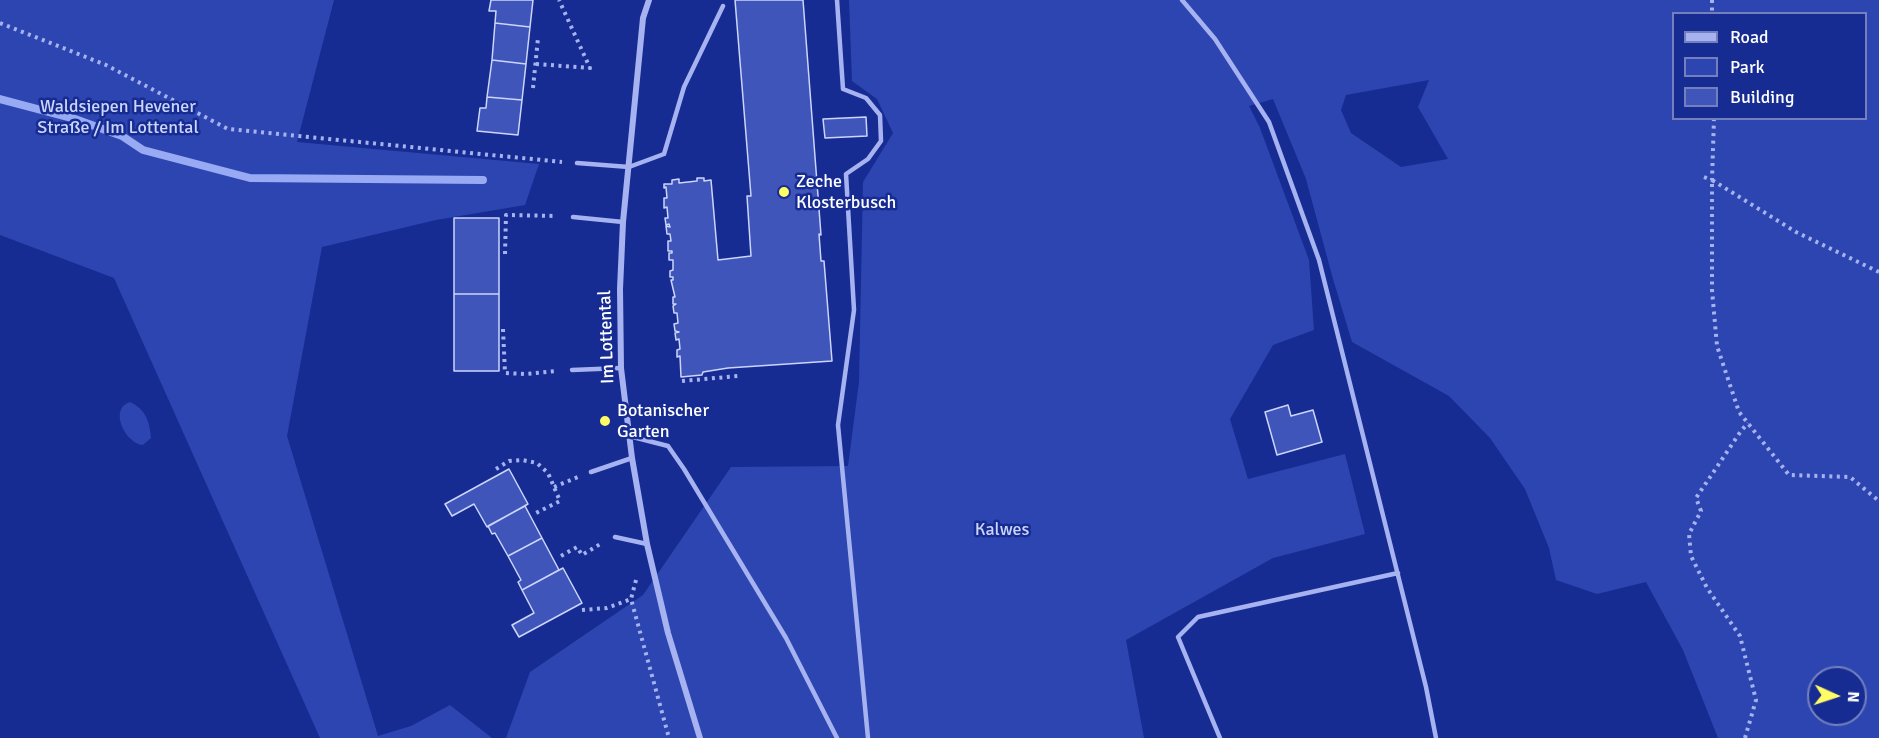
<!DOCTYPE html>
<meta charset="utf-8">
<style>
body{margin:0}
#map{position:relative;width:1879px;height:738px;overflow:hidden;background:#172c92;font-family:Signika,sans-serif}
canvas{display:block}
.legend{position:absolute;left:1672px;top:12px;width:195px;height:108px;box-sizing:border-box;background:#172c92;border:2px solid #7480be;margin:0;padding:8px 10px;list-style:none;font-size:18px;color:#fff}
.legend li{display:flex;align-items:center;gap:12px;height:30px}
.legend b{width:30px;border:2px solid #7480be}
.north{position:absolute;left:1807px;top:666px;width:60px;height:60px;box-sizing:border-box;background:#172c92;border:2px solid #7480be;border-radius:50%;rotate:93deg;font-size:16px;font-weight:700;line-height:24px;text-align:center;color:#fff}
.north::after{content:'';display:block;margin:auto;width:21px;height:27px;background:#fffc65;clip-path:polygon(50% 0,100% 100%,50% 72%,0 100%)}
</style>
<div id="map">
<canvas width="1879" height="738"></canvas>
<ul class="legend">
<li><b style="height:8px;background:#a6b3f0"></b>Road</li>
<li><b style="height:16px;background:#2d45b1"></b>Park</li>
<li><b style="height:16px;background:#3f55b9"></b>Building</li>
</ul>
<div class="north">N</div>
</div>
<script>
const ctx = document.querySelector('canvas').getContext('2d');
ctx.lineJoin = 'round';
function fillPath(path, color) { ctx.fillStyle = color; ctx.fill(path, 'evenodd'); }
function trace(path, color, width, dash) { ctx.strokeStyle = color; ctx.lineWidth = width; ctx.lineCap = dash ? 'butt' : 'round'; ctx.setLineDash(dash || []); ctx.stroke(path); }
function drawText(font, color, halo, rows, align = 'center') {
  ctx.font = font + ' Signika,sans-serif'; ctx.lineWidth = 5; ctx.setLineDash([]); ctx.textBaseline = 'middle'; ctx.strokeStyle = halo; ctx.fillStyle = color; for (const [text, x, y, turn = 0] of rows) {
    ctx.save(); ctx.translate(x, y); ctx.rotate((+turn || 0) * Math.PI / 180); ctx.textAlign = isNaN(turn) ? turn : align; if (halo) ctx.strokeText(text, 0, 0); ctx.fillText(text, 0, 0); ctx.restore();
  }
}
const green = new Path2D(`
 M 0,0 L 334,0 L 297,142 L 539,164 L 525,205 L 436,220 L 322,247 L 287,436 L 378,736 L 411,726 L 450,705 L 492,738 L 320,738 L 114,278 L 0,235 Z
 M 849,0 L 1879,0 L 1879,738 L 1718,738 L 1683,650 L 1646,582 L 1597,594 L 1556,580 L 1549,548 L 1525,489 L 1490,438 L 1449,396 L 1352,342 L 1333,279 L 1306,179 L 1273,99 L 1249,106 L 1260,128 L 1309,260 L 1314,330 L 1273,345 L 1230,419 L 1248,479 L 1345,454 L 1365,534 L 1273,558 L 1126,640 L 1144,738 L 506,738 L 530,672 L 643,595 L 731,467 L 848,466 L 859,382 L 863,182 L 893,133 L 877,99 L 852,81 ZM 1674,14 L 1866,14 L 1866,118 L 1674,118 ZM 1429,80 L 1418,107 L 1448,159 L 1401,167 L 1351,133 L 1341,110 L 1346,95 ZM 1819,678 L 1855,678 L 1855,714 L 1819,714 Z
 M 130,402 C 146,409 150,423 151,438 L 143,445 C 126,444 108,409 130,402 Z`);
const stream = new Path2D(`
 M 0,99 L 75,119 L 122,136 L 143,150 L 250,178 L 483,180`);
const building = new Path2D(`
 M 491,0 L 533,0 L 530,27 L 495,23 L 496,11 L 489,11 Z
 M 735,0 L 803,0 L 821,235 L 819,234 L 821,261 L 824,261 L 832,361 L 728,368 L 703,372 L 702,375 L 681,377 L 680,356 L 677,357 L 677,350 L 680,349 L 679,339 L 676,340 L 675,333 L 679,332 L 675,331 L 674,324 L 678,323 L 677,313 L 674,313 L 673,306 L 676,304 L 673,304 L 673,297 L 675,297 L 671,280 L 673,280 L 673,277 L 670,277 L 670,271 L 673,270 L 673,260 L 669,260 L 669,253 L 672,253 L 672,251 L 668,251 L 668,241 L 671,241 L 670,234 L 667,234 L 666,226 L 670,227 L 669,224 L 666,225 L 665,218 L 668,218 L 667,207 L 664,208 L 664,198 L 667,198 L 666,187 L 664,188 L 664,184 L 672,184 L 672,180 L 679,179 L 679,183 L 697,181 L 697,178 L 704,178 L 704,181 L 711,180 L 718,260 L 751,256 L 747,196 L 751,196 Z
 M 495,23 L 530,27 L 526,64 L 492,60 Z
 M 492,60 L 526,64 L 522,100 L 487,97 Z
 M 487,97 L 522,100 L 518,135 L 477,131 L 480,108 L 486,108 Z
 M 866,117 L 867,136 L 825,138 L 823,119 Z
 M 454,218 L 499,218 L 499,294 L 454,294 Z
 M 454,294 L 499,294 L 499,371 L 454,371 Z
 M 1288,405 L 1291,416 L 1313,410 L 1322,442 L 1277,455 L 1265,412 Z
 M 509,469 L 528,504 L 487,527 L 474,504 L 452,516 L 445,504 Z
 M 525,506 L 542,538 L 508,556 L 495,533 L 492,534 L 488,526 Z
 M 542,538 L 559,570 L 522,590 L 518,582 L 521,580 L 508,556 Z
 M 563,568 L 582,603 L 519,637 L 512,625 L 534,613 L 522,590 Z`);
const path = new Path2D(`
 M 1712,0 L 1712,14
 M 0,23 L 106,65 L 228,129 L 562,162
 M 536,64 L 590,68 L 559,0
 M 533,88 L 538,38
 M 1704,177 L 1712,180 L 1714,118
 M 505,254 L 506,215 L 557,216
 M 1879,272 L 1796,232 L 1712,180 L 1712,290 L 1717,346 L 1739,412 L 1789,475 L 1850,477 L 1879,501
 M 503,329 L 505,373 L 525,374 L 557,371
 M 682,381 L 738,376
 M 496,469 L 509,461 L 522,460 L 537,463 L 548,473 L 560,501 L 534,514
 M 554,487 L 578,477
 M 561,556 L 577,547 L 582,555 L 602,543
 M 636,580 L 631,599 L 669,738
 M 582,610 L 607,608 L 631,599
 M 1745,738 L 1756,700 L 1740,636 L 1707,588 L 1691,556 L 1689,534 L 1701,511 L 1696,498 L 1741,431 L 1748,423`);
const lane = new Path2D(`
 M 837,0 L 843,89 L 866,98 L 880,115 L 881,141 L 868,159 L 846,174 L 854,310 L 838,425 L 868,738
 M 1182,0 L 1215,39 L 1269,122 L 1319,260 L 1426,687 L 1436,738
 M 577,163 L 629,167 L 664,154 L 684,87 L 723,6
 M 573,217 L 623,222
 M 572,370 L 621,368
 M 629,436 L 668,446 L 684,469 L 786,638 L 837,738
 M 591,472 L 632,458
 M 615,537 L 647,544
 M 1220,738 L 1178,637 L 1198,617 L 1398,573`);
const street = new Path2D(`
 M 649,0 L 643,18 L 623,222 L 620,289 L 621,368 L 632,458 L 647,544 L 668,633 L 700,738`);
const markers = [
 [784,192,6,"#fffc65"],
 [605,421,6,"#fffc65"]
];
const parkNames = [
 ["Waldsiepen Hevener",118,107],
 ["Straße / Im Lottental",118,128],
 ["Kalwes",1002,530]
];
const poiNames = [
 ["Zeche",796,182],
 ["Klosterbusch",796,203],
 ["Botanischer",617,411],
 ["Garten",617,432]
];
const streetNames = [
 ["Im Lottental",607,337,-92]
];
fillPath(green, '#2d45b1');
trace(stream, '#98aaf3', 8);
fillPath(building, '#3f55b9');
trace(building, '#ccd5fb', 1.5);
trace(path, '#a6b3f0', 4, [3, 4.5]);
trace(lane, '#a6b3f0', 4.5);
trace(street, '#a6b3f0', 6);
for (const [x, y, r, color] of markers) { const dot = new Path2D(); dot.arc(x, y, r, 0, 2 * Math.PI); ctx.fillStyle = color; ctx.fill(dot); trace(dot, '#172c92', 2); }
drawText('18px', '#ccd5fb', '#172c92', parkNames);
drawText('18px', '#fff', '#172c92', poiNames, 'left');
drawText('18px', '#fff', '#172c92', streetNames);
</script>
